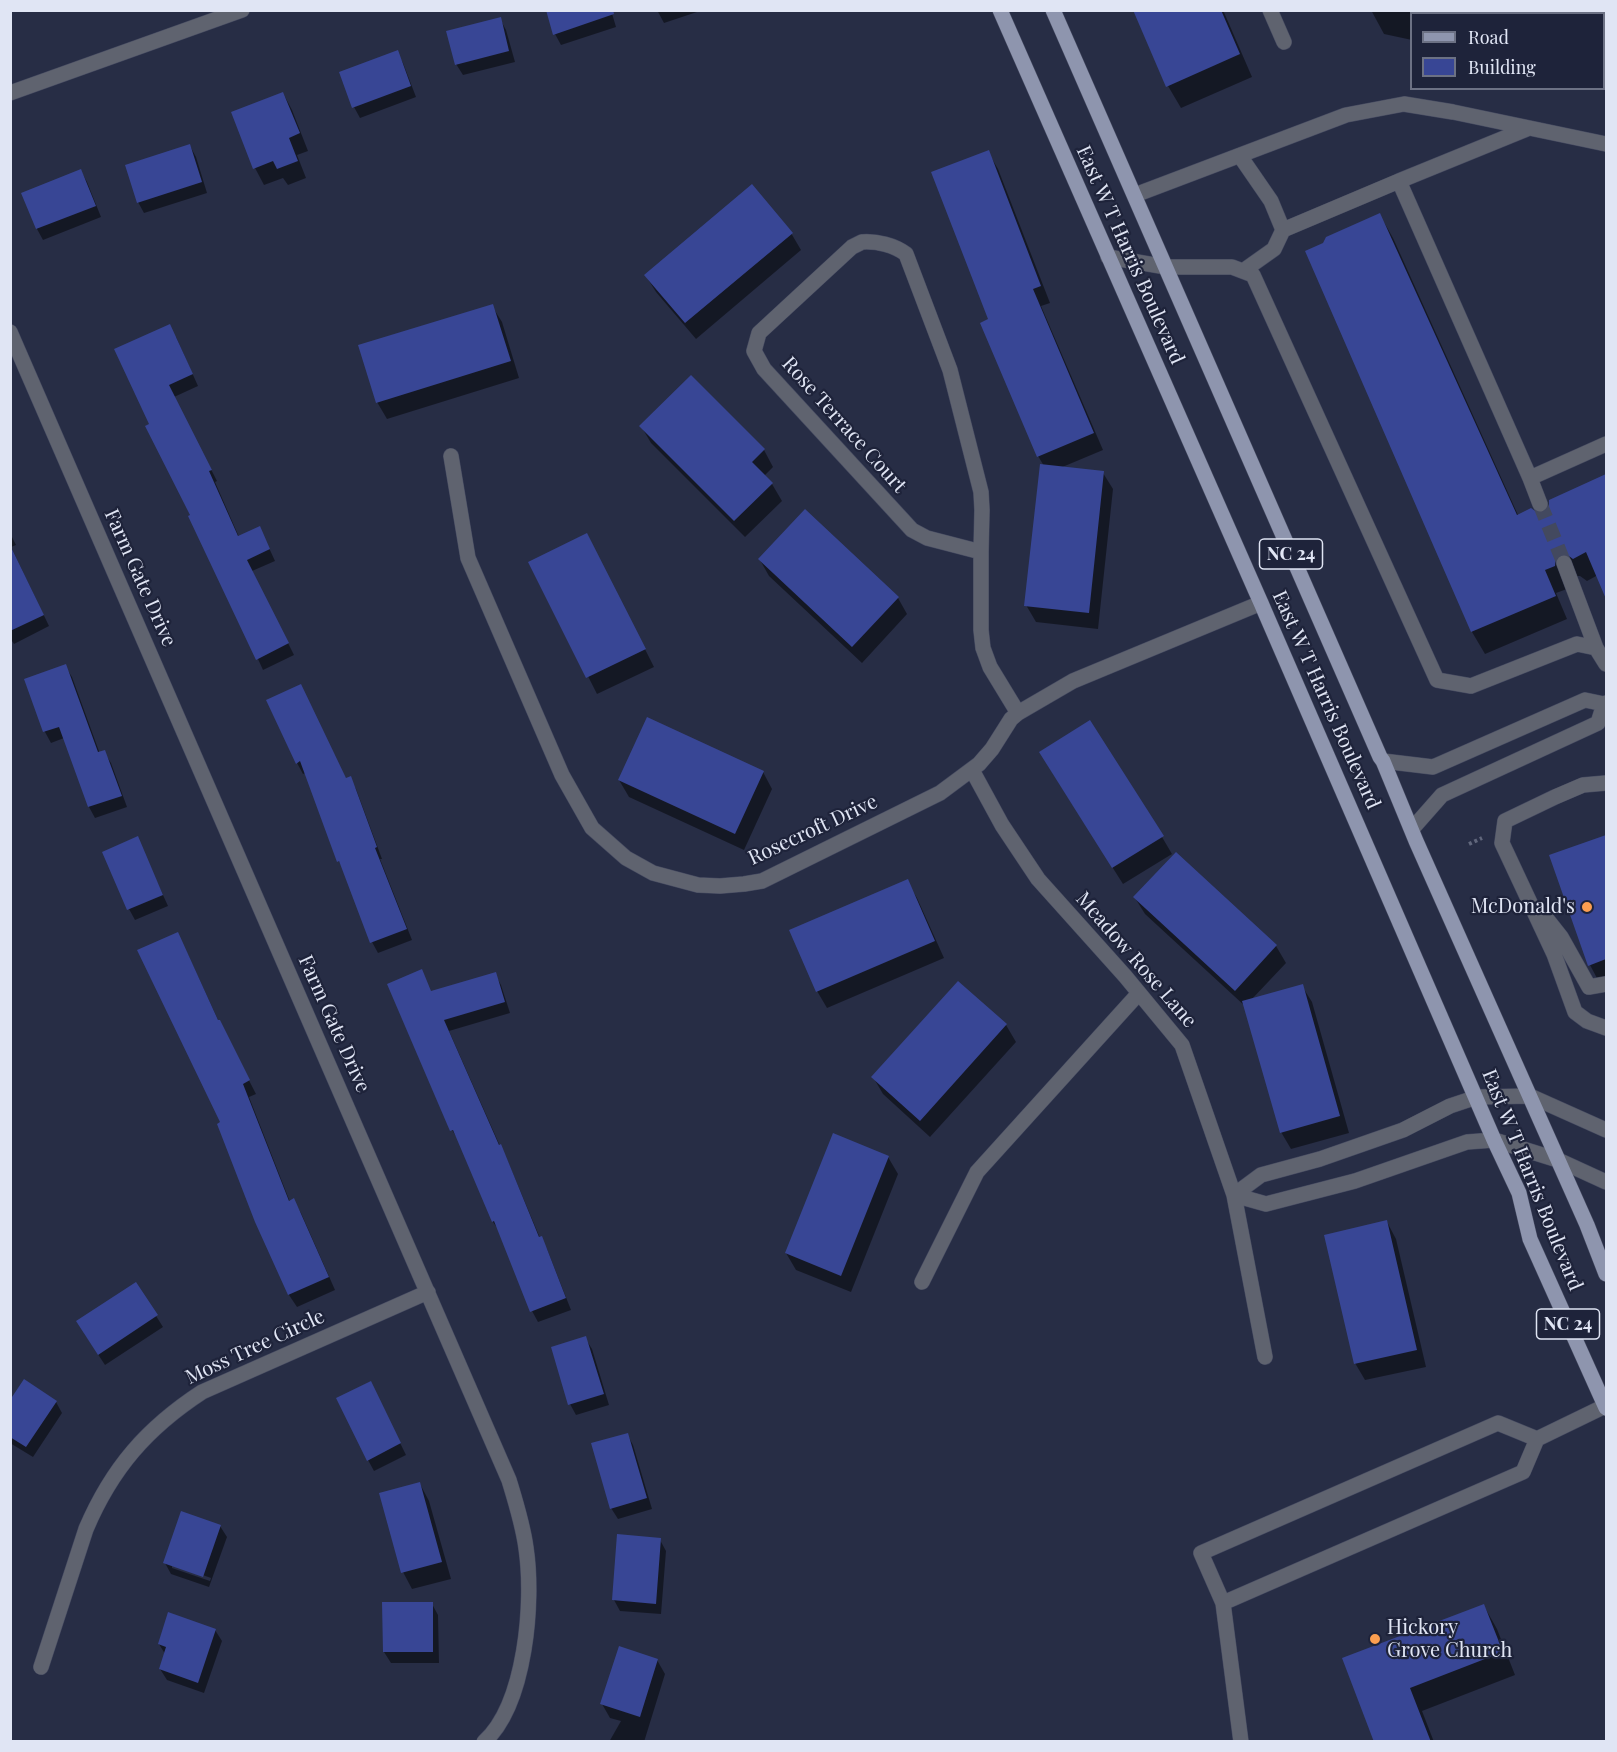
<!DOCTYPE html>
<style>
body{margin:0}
#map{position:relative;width:1617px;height:1752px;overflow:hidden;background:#272d45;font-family:"Playfair Display",serif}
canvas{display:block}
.frame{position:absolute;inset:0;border:12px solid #e0e5f4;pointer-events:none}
.legend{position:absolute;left:1410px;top:12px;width:195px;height:78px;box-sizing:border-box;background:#1e233a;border:2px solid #6c7184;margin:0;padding:8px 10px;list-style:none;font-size:18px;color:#e0e5f4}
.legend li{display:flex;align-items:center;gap:12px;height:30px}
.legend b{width:30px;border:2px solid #6c7184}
</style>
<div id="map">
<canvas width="1617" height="1752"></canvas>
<div class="frame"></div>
<ul class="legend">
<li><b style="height:8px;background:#8e95ae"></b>Road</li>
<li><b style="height:16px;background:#384695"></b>Building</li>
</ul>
</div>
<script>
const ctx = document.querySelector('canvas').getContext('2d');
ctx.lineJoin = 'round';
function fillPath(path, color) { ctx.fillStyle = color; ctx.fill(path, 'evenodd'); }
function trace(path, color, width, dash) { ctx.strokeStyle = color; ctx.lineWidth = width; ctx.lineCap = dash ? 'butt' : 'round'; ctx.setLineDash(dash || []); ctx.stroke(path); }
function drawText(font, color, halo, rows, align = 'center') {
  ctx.font = font + ' "Playfair Display",serif'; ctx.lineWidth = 4.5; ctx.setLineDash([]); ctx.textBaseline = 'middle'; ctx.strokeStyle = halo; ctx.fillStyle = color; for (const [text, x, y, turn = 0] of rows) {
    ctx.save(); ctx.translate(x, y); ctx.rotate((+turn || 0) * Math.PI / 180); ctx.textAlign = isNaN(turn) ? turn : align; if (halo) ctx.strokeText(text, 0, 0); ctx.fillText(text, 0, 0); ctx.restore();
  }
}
const shadow = new Path2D(`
 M 611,10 L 616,27 L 561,45 L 555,34 Z
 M 657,10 L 703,10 L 664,23 Z
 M 1134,10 L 1223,10 L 1252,77 L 1181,108 L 1168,86 Z
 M 1371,10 L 1606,10 L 1606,73 L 1604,72 L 1604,14 L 1412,14 L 1412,40 L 1384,34 Z
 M 500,19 L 506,30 L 515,62 L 463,75 L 456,64 Z
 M 397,52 L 403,63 L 416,97 L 360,118 L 354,107 Z
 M 283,93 L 292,110 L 308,151 L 297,155 L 306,178 L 288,185 L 283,178 L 264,185 L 255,168 Z
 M 190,146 L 196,157 L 207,193 L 144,213 L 138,202 Z
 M 988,152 L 998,169 L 1050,303 L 1041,306 L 1103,450 L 1060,468 L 1103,473 L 1113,489 L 1098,629 L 1036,622 L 1026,605 L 1044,466 L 1038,456 L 990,320 Z
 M 81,171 L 87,182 L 101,217 L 43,240 L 37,229 L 23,194 Z
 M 1380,215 L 1393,238 L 1518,515 L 1545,514 L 1551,507 L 1550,501 L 1606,475 L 1606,590 L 1598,575 L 1587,581 L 1580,576 L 1573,576 L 1567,589 L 1556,593 L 1567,619 L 1485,654 L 1472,632 L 1307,252 Z
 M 791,233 L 801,250 L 696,339 L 656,292 L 646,276 Z
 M 492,306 L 502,322 L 519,378 L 387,419 L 377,402 Z
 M 176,337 L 198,386 L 174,397 L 217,481 L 215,482 L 239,537 L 265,539 L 275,561 L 252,571 L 294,655 L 263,670 L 151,425 Z
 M 641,426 L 764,450 L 773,467 L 764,476 L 772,484 L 782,501 L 745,537 L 651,443 Z
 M 10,533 L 16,545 L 11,547 L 49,626 L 14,644 L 10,638 Z
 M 587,534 L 654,667 L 597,694 L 530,562 Z
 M 760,560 L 898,598 L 907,614 L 862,663 L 769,576 Z
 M 65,666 L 72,677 L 100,754 L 104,752 L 111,763 L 127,807 L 95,818 L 89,807 L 64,738 L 51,743 L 45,732 L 26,680 Z
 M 301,686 L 346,779 L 350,778 L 356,789 L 382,859 L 380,859 L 412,940 L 378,953 L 372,942 L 343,869 L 339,861 L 306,773 L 303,774 L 297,763 Z
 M 1050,769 L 1162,837 L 1172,854 L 1123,884 Z
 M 763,772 L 772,789 L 744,850 L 629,797 L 619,780 Z
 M 137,838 L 168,906 L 135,920 L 129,909 Z
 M 1602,838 L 1606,846 L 1606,979 L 1599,982 L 1590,965 Z
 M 907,881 L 917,898 L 944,958 L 827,1008 L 817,991 Z
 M 1135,898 L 1276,946 L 1286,963 L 1252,999 L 1302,986 L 1312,1002 L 1349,1133 L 1291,1149 L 1281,1132 L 1246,1007 L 1145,914 Z
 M 184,946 L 219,1022 L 256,1094 L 249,1097 L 290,1202 L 293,1200 L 301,1213 L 335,1290 L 297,1307 L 289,1295 L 257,1222 L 222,1123 Z
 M 495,974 L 501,985 L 510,1013 L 449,1031 L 500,1146 L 506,1157 L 540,1238 L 547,1249 L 571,1310 L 538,1322 L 532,1311 L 500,1232 L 493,1222 L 459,1141 L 452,1130 L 432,993 Z
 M 958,983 L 1006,1025 L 1016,1042 L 930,1137 L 883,1094 L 873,1077 Z
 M 888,1157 L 898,1174 L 851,1292 L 796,1270 L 786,1253 Z
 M 1387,1222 L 1396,1239 L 1426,1367 L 1365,1380 L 1355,1363 Z
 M 136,1284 L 163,1327 L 105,1365 L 84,1333 Z
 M 585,1338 L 592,1349 L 609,1405 L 576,1415 L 570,1404 Z
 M 376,1394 L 406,1455 L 374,1471 L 368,1460 Z
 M 56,1402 L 62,1413 L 33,1457 L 10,1443 L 10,1403 Z
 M 627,1434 L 633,1445 L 652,1509 L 618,1519 L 611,1508 Z
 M 420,1484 L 429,1501 L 451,1579 L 412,1589 L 403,1572 Z
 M 220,1526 L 227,1537 L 209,1587 L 171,1574 L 165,1563 ZM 172,1564 L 211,1578 L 210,1581 L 172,1568 Z
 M 660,1540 L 666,1551 L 661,1614 L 620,1611 L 614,1600 Z
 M 432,1604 L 438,1615 L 439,1663 L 391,1663 L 384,1652 Z
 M 1484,1606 L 1497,1629 L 1515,1675 L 1422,1711 L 1434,1742 L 1376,1742 L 1344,1659 Z
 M 215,1630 L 222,1641 L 204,1693 L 167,1680 L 160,1669 L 165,1654 L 159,1644 Z
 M 657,1660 L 665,1674 L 644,1742 L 609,1742 L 621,1721 L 610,1718 L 602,1704 Z`);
const building = new Path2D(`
 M 546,10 L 613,10 L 614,14 L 553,35 Z
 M 1133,10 L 1221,10 L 1240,54 L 1166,87 Z
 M 501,17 L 509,51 L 455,65 L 446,31 Z
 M 398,50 L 411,86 L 352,108 L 339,72 Z
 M 283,92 L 300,133 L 289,138 L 298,161 L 277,169 L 273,161 L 253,169 L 231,112 Z
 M 190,144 L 202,182 L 137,203 L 125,165 Z
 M 989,150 L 1041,286 L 1033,289 L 1094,433 L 1037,457 L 980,323 L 988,319 L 931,172 Z
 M 81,169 L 96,206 L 36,229 L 21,193 Z
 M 752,184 L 793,233 L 685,323 L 644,275 Z
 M 1380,213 L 1517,515 L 1531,508 L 1538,513 L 1544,513 L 1549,506 L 1549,500 L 1606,474 L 1606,599 L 1586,552 L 1573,559 L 1566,554 L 1561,554 L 1556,557 L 1555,566 L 1545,570 L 1556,596 L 1471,632 L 1305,251 L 1323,243 L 1326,237 Z
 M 493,304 L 511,361 L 376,403 L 358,345 Z
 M 170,324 L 193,374 L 169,385 L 212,470 L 209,471 L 238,536 L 260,526 L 270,549 L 247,560 L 289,643 L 256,660 L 188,516 L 190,515 L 145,426 L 149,424 L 114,349 Z
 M 691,375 L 765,449 L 752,462 L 773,483 L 734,521 L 639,426 Z
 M 1040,464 L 1104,471 L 1089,613 L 1024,606 Z
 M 805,509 L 899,597 L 852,647 L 758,559 Z
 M 587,533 L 646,649 L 586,678 L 528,562 Z
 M 10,545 L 44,615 L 10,631 Z
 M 66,664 L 98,752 L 105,750 L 122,796 L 88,807 L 59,727 L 43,732 L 24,679 Z
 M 301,684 L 346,778 L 351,776 L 377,847 L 375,848 L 407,929 L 370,943 L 339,861 L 337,862 L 300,761 L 296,764 L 266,700 Z
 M 647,717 L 764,771 L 735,834 L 618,780 Z
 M 1090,720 L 1164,836 L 1112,868 L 1039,752 Z
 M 1606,835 L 1606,959 L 1588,966 L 1549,855 Z
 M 138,836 L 163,895 L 127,910 L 102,852 Z
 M 1176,852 L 1277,945 L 1235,991 L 1133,897 Z
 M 908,879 L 935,941 L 816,992 L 789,930 Z
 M 178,932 L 218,1020 L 220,1020 L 250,1080 L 243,1084 L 289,1201 L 294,1198 L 329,1277 L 288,1295 L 255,1222 L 217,1124 L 220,1122 L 137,950 Z
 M 422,969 L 431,991 L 496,972 L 505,1002 L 444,1020 L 499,1145 L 501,1144 L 539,1237 L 542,1236 L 566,1298 L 530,1312 L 494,1221 L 492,1222 L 453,1130 L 450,1131 L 387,984 Z
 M 958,981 L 1007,1024 L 920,1121 L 871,1077 Z
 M 1303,984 L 1340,1116 L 1280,1133 L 1242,1001 Z
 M 833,1133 L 889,1156 L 841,1276 L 785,1253 Z
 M 1387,1220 L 1417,1350 L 1354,1364 L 1324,1235 Z
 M 136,1282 L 158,1315 L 98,1355 L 76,1321 Z
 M 586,1336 L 604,1394 L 568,1405 L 551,1347 Z
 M 24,1379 L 57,1401 L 26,1447 L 10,1437 L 10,1400 Z
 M 371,1381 L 401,1443 L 367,1461 L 336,1398 Z
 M 628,1433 L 647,1498 L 610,1509 L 591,1443 Z
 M 420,1482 L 442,1562 L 401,1573 L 379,1493 Z
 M 181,1511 L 221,1525 L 203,1577 L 163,1563 Z
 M 617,1534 L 661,1538 L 656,1604 L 612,1600 Z
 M 382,1602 L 433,1602 L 433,1652 L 383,1652 Z
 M 1484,1604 L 1503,1652 L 1410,1688 L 1431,1742 L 1374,1742 L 1342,1658 Z
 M 168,1612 L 216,1629 L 198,1683 L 159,1669 L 166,1647 L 158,1644 Z
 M 619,1646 L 658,1659 L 640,1717 L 600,1704 Z`);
const minorTunnel = new Path2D(`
 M 1540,504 L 1564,563`);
const path = new Path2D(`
 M 1469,844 L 1482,838`);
const minor = new Path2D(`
 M 1270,10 L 1284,42
 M 10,93 L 242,10
 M 1529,128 L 1399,181 L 1530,478 L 1606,444
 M 1240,156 L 1271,201 L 1283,230 L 1274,249 L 1243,271
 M 1135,195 L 1346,115 L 1404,104 L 1453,112 L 1606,144
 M 1283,230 L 1399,181
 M 862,242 C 877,241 894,245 906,254 L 950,370 L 981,492 L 982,510 L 981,552 L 927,538 L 912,530 L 764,369 L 754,351 L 759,333 L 852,247 Z
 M 1108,257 L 1166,267 L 1232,267 L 1253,275 L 1437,680 L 1471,686 L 1577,644 L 1596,648 L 1606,664
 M 10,332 L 509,1480 C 516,1503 523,1525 526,1548 C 534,1601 526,1704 484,1742
 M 451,456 L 468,558 L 562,775 L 592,828 L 626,858 L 653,873 L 698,885 L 720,886 L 744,884 L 762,881 L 940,793 L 979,764 L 992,749 L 1011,719 L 1018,713 L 1073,681 L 1261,603
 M 1530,478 L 1540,504
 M 981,552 L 981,630 L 983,648 L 990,667 L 1018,713
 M 1564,563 L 1596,648
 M 1383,761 L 1433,767 L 1585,700 L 1604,704
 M 972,770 L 1002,825 L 1038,879 L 1125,976 L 1182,1045 L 1234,1195 L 1265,1357
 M 1606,783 L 1583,785 L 1555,797 L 1505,821 L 1502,843 L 1554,954 L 1575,1012 L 1587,1021 L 1606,1028
 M 1412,829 L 1442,795 L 1598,723 L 1604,704 L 1606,703
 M 1542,913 L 1561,937 L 1589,987 L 1606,984
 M 1234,1195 L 1261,1175 L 1320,1159 L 1403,1130 L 1450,1106 L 1477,1097 L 1530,1096 L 1606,1130
 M 1234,1195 L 1266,1204 L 1355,1181 L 1467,1142 L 1494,1140 L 1558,1160 L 1606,1182
 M 922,1282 L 977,1172 L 1139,993
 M 1223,1603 L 1201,1553 L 1498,1423 L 1537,1439
 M 41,1667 L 86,1529 C 112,1468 147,1428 202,1392 L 428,1292
 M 1241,1742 L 1223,1603 L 1523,1472 L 1537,1439 L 1605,1406`);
const major = new Path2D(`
 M 1000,10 L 1261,603 L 1494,1140 L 1519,1193 L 1530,1239 L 1606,1408
 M 1053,10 L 1380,757 L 1383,761 L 1416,841 L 1587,1225 L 1606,1274`);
const markers = [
 [1587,907,6,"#fb9e50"],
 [1375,1639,6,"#fb9e50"]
];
const shields = [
 [1291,554,63],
 [1568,1324,63]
];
const shieldNames = [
 ["NC 24",1291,554],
 ["NC 24",1568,1324]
];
const streetNames = [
 ["East W T Harris Boulevard",1130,255,66],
 ["Rose Terrace Court",844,425,48],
 ["Farm Gate Drive",140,578,66],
 ["East W T Harris Boulevard",1326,700,66],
 ["Rosecroft Drive",813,830,-25],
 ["Meadow Rose Lane",1136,960,49],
 ["Farm Gate Drive",334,1024,66],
 ["East W T Harris Boulevard",1532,1180,68],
 ["Moss Tree Circle",255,1347,-25]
];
const poiNames = [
 ["McDonald's",1575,907],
 ["Hickory",1387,1628,"left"],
 ["Grove Church",1387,1651,"left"]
];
fillPath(shadow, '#0007');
fillPath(building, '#384695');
trace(minorTunnel, '#43495f', 15, [15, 8]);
trace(minor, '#454a61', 16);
trace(major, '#454a61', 16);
trace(path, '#61677c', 4, [3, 3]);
trace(minor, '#5f636f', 15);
trace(major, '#8e95ae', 15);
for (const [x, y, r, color] of markers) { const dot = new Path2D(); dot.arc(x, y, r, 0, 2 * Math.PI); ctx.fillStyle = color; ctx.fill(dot); trace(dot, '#1e233a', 2); }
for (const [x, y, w] of shields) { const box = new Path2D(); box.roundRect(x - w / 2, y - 15, w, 30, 4.5); ctx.fillStyle = '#1e233a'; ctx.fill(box); trace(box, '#e0e5f4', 1.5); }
drawText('bold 18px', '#e0e5f4', null, shieldNames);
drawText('20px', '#e0e5f4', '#1e233a', streetNames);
drawText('20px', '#e0e5f4', '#1e233a', poiNames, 'right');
</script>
